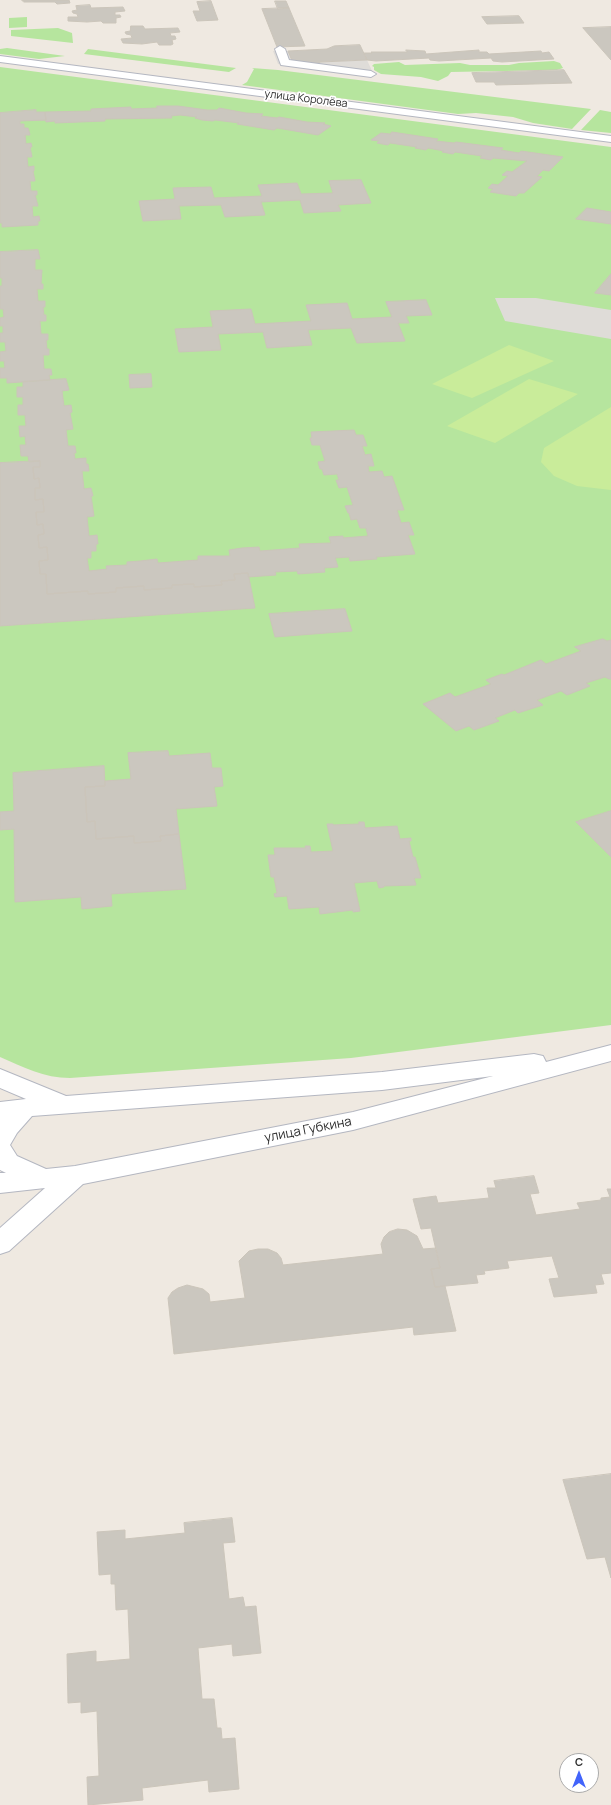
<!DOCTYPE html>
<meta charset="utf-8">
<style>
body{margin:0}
#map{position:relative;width:611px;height:1805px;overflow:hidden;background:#efe9e1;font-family:Manrope,sans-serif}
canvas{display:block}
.north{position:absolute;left:559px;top:1753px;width:40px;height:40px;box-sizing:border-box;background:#fff;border:1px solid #ababab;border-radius:50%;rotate:0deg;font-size:11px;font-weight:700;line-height:16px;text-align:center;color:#2e2e2e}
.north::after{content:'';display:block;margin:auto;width:14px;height:18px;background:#4264fb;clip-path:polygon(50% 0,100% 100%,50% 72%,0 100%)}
</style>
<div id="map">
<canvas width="611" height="1805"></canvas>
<div class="north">С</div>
</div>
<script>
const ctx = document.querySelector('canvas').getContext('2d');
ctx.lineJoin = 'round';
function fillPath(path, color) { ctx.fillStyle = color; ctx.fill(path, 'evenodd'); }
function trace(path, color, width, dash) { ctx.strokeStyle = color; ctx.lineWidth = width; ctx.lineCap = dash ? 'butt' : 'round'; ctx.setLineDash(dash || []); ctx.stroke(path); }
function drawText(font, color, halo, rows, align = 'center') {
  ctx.font = font + ' Manrope,sans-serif'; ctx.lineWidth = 3.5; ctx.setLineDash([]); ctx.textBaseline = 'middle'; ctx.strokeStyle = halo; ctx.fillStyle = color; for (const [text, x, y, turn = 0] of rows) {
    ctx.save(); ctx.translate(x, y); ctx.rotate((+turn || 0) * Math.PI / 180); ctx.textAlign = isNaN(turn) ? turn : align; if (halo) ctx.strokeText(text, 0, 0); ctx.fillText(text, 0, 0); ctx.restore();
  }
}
const green = new Path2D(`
 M 27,17 L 27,27 L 9,28 L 9,18 Z
 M 58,28 L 72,33 L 73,43 L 11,36 L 11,30 Z
 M 7,48 L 65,56 L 39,59 L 0,54 L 0,49 Z
 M 88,49 L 236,68 L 229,72 L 84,54 Z
 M 554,61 L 560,63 L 563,68 L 557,70 L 451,72 L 448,76 L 438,81 L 421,77 L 381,74 L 374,70 L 374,67 L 372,66 L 374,64 L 399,62 L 405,65 L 460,63 L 470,65 L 509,65 L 519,63 Z
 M 0,67 L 611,147 L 611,1025 L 351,1058 L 70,1078 C 44,1078 23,1067 0,1057 Z
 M 252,68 L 278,70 L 591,109 L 572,129 L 533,123 L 513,117 L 476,113 L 458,114 L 242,85 L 247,82 L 254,69 Z
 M 600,110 L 611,112 L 611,133 L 581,130 Z`);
const pitch = new Path2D(`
 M 509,345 L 554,361 L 472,398 L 432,384 Z
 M 529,379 L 578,394 L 495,443 L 447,426 Z
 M 611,407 L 611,490 L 577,486 L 554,476 L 541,462 L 544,448 Z`);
const plaza = new Path2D(`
 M 273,51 L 288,51 L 318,65 L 320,62 L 367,60 L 373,73 L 369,76 L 278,64 Z
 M 495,298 L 536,298 L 611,310 L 611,339 L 505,321 Z`);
const building = new Path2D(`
 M 22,0 L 69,0 L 70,3 L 57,4 L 55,2 L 24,2 Z
 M 211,1 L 218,20 L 197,21 L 193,11 L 200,11 L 197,2 Z
 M 275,1 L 286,1 L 289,8 L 278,9 Z
 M 90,5 L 91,8 L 123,7 L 125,11 L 115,12 L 115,15 L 120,15 L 121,17 L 116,18 L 116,23 L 103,23 L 101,21 L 87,22 L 68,21 L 68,17 L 78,17 L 77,14 L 73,13 L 72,11 L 77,10 L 76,6 Z
 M 289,8 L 305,46 L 277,47 L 262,9 Z
 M 519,16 L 524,23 L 487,24 L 482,17 Z
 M 131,26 L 143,26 L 145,29 L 178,28 L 180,32 L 170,33 L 171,36 L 175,36 L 176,39 L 172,40 L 173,44 L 171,45 L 159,45 L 157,42 L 142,44 L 123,43 L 121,39 L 132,38 L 131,35 L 126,34 L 125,32 L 130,31 Z
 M 611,27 L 611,60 L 583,28 Z
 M 360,45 L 367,60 L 320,62 L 318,65 L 293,63 L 288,51 L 327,49 L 334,46 Z
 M 406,50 L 425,51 L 426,54 L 479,50 L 479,52 L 487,52 L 489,54 L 541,51 L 542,53 L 549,52 L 554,59 L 502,62 L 493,61 L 491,58 L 439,61 L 430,60 L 429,58 L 376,61 L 367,60 L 364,53 L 372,53 L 371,52 L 407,52 Z
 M 564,70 L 572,83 L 496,85 L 494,82 L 476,82 L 472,73 Z
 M 157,106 L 178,106 L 207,110 L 217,110 L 219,108 L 246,113 L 263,114 L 261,116 L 277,118 L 279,117 L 307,122 L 325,123 L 323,124 L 331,126 L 318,135 L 289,130 L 277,128 L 274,130 L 237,124 L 239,123 L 215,120 L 213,121 L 202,120 L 195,118 L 197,117 L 180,115 L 171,116 L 172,118 L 105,119 L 105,121 L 55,123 L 55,121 L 46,122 L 45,112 L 91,111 L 91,109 L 131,107 L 131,109 L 157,108 Z
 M 36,110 L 36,112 L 45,112 L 46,120 L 20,121 L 20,124 L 24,124 L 24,128 L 28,128 L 29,131 L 30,135 L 25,135 L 26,144 L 31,143 L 32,147 L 30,147 L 32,157 L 27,157 L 28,167 L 34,166 L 34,171 L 33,171 L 35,181 L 30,181 L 31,191 L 37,191 L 37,195 L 35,195 L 38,206 L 32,206 L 33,217 L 39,216 L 40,221 L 38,221 L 38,225 L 2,227 L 2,223 L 0,223 L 0,113 Z
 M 392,132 L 438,139 L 436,141 L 454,143 L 456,142 L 503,148 L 501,150 L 519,153 L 521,151 L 563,157 L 549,171 L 543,170 L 537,176 L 542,177 L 524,193 L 519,193 L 516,196 L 490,192 L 493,189 L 488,188 L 492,184 L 498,185 L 508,176 L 502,175 L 507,171 L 512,172 L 527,161 L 493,158 L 491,160 L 480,158 L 482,156 L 455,152 L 453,154 L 442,152 L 444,151 L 428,148 L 426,150 L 415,148 L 417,147 L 390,143 L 388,145 L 377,143 L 379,141 L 371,140 L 381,133 L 390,134 Z
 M 361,180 L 371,203 L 338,205 L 341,211 L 304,213 L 300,200 L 261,202 L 265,215 L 225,217 L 221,205 L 179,206 L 181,219 L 143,221 L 139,201 L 175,199 L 173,188 L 211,187 L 214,198 L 262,196 L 258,185 L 297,183 L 301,194 L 333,193 L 329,181 Z
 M 587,208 L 611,212 L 611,224 L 576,219 Z
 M 38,250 L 40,259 L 35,259 L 35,270 L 42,270 L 41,284 L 43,284 L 43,289 L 37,289 L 38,301 L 45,301 L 45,307 L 43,307 L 44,315 L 46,315 L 46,321 L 40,321 L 41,334 L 48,334 L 48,340 L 46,340 L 47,349 L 49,349 L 49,355 L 43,355 L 44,369 L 51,369 L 52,375 L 49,375 L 50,380 L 7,383 L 7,378 L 0,378 L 0,368 L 5,368 L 4,361 L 0,361 L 0,352 L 6,351 L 5,342 L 0,342 L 0,333 L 3,333 L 3,326 L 0,326 L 0,318 L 4,317 L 3,309 L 0,309 L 0,286 L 2,286 L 2,278 L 0,278 L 0,252 Z
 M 611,274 L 611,295 L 595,293 Z
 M 426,300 L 432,315 L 406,316 L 409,323 L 398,323 L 405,341 L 357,343 L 351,328 L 308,330 L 312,345 L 267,348 L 263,332 L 218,334 L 221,350 L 179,352 L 175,329 L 213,327 L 210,311 L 251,309 L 255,324 L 311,321 L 306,305 L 347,303 L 352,319 L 392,317 L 386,302 Z
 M 151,374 L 152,387 L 130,388 L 129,375 Z
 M 66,379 L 69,390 L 62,391 L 64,406 L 71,405 L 72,412 L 70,413 L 73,429 L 66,430 L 68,446 L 75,446 L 76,453 L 74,453 L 75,459 L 86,458 L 86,464 L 88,464 L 89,471 L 82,471 L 84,489 L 91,488 L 93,496 L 91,496 L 94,516 L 87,517 L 89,536 L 97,535 L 98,544 L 96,544 L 96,551 L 91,551 L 91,558 L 87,558 L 89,571 L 107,569 L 106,566 L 127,565 L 127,562 L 140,561 L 157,559 L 158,563 L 198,560 L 198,556 L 230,556 L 229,550 L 242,548 L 259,547 L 260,551 L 300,548 L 299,544 L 331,543 L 329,537 L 343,536 L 343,538 L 368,536 L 366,528 L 360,528 L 357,519 L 351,520 L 349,513 L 348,513 L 345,506 L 353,505 L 347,487 L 339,488 L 336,480 L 339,480 L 337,474 L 324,475 L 322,469 L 320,469 L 318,462 L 325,461 L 320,445 L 312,445 L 310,438 L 312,438 L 311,432 L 354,430 L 356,435 L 363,435 L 367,446 L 362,446 L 365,455 L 371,454 L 374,466 L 368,466 L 369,472 L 382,471 L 384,477 L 392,476 L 404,510 L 397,510 L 401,523 L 409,522 L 414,535 L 408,535 L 415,554 L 376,557 L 377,559 L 350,561 L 349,557 L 335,558 L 338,567 L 324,568 L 325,572 L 298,574 L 297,571 L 275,572 L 276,575 L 248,577 L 248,573 L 234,574 L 235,580 L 221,581 L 222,585 L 194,587 L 194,584 L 172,585 L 172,588 L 144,590 L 144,586 L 116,588 L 116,592 L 88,594 L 88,591 L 47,594 L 46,574 L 40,574 L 39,561 L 48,560 L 47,547 L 39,548 L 38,535 L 44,534 L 43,524 L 37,525 L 36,512 L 44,512 L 43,499 L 35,500 L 35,488 L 40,488 L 39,478 L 34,479 L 33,467 L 40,467 L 40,461 L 29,462 L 28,456 L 21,456 L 20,445 L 26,445 L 25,436 L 20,437 L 19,426 L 26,426 L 25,415 L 18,415 L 18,405 L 23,405 L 23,397 L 17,397 L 17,387 L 23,387 L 23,382 Z
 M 40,461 L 40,467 L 33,467 L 34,479 L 39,478 L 40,488 L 35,488 L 35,500 L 43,499 L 44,512 L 36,512 L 37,525 L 43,524 L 44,534 L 38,535 L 39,548 L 47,547 L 48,560 L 39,561 L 40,574 L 46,574 L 47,594 L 88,591 L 88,594 L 116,592 L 116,588 L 144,586 L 144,590 L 172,588 L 172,585 L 194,584 L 194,587 L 222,585 L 221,581 L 235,580 L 234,574 L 248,573 L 255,608 L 0,626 L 0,463 Z
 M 345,609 L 352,631 L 275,637 L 269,614 Z
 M 603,639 L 607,641 L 611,640 L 611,679 L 609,679 L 605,677 L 586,683 L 590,686 L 567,695 L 561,691 L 537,700 L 543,705 L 518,713 L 515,710 L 495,718 L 499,721 L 474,730 L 469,726 L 456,731 L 423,704 L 450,693 L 455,697 L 491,684 L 486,680 L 502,674 L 504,675 L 541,660 L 546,664 L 581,651 L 575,647 Z
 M 168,751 L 169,756 L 210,753 L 212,768 L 221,768 L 223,786 L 214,787 L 217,806 L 176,809 L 179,834 L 160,836 L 161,841 L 134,843 L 134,836 L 96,839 L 95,821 L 87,822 L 85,787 L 105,786 L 105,781 L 131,779 L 128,753 Z
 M 104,766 L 105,786 L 85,787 L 87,822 L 95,821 L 96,839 L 134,836 L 134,843 L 161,841 L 160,836 L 179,834 L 186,889 L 111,894 L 112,906 L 82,909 L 81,897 L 15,902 L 14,829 L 0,830 L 0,812 L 14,811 L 13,773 Z
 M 611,811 L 611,857 L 576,822 Z
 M 359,822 L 364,822 L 365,828 L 397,826 L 400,839 L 411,838 L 411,841 L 409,841 L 413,857 L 415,857 L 421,878 L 414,878 L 416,885 L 384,886 L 384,887 L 379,888 L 377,881 L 354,883 L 360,911 L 353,912 L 353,910 L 320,914 L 319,907 L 289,909 L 287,896 L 275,897 L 274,894 L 277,893 L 274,877 L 271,877 L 268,855 L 275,855 L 274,848 L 306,848 L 305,846 L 310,846 L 311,852 L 333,851 L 327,824 L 333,824 L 333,825 L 359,824 Z
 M 534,1176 L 539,1193 L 530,1194 L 536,1215 L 580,1209 L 577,1203 L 601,1200 L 601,1198 L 610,1197 L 607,1189 L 611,1189 L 611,1273 L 601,1274 L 604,1284 L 595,1285 L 597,1293 L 554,1297 L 549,1279 L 559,1278 L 552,1256 L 507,1261 L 509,1268 L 484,1271 L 485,1274 L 476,1275 L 478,1283 L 435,1287 L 431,1269 L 440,1268 L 431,1228 L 421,1229 L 413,1199 L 436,1196 L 438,1203 L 489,1198 L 487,1188 L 496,1188 L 494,1181 Z
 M 398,1229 L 407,1230 L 417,1236 L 423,1249 L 436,1248 L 440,1268 L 431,1269 L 435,1287 L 445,1286 L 456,1331 L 414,1335 L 413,1327 L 174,1354 L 168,1298 L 172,1292 L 178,1288 L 187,1285 L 203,1289 L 209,1294 L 210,1302 L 245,1298 L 239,1261 L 249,1251 L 258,1249 L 268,1249 L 277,1253 L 281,1258 L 283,1265 L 383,1254 L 381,1244 L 384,1237 L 389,1232 Z
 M 611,1474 L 611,1578 L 605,1557 L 587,1559 L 563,1480 Z
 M 232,1518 L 235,1542 L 223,1543 L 229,1599 L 243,1597 L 245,1607 L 256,1606 L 261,1653 L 233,1656 L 232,1644 L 198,1648 L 202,1699 L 214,1699 L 217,1728 L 221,1728 L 222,1739 L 235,1738 L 239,1789 L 209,1792 L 208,1780 L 142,1788 L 143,1800 L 88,1805 L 87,1777 L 99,1776 L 97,1711 L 81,1713 L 81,1702 L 68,1703 L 67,1654 L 96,1651 L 96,1662 L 130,1659 L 128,1609 L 116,1610 L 115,1584 L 111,1584 L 111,1574 L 99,1575 L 97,1532 L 125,1530 L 125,1539 L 185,1533 L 184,1523 Z`);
const street = new Path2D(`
 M 280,46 L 285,49 L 289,60 L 371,71 L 376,74 L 371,77 L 281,65 L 275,49 Z`);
const secondary = new Path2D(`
 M 0,56 L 611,136 L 611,142 L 0,62 Z
 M 611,1045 L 611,1061 L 353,1130 L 83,1184 L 9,1251 L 0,1254 L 0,1228 L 45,1188 L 0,1193 L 0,1173 L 6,1173 L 0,1170 L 0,1102 L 26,1099 L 0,1088 L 0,1069 L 66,1096 L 382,1072 L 534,1054 L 543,1056 L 546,1062 ZM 493,1076 L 353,1112 L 75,1166 L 46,1169 L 17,1156 L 10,1145 L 17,1133 L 32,1116 L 382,1090 Z`);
const farStreetnames = [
 ["улица Королёва",306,99,7]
];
const streetNames = [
 ["улица Губкина",308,1130,-11]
];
fillPath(green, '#b6e59e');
fillPath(pitch, '#c9ec9a');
fillPath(plaza, '#dfdcd8');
fillPath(building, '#cbc7bf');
trace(building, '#cbc5ba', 1);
trace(street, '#b4b7c1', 2);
trace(secondary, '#b4b7c1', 2);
fillPath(street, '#fff');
fillPath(secondary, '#fff');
drawText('11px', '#2e2e2e', '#fff', farStreetnames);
drawText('13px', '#2e2e2e', '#fff', streetNames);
</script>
